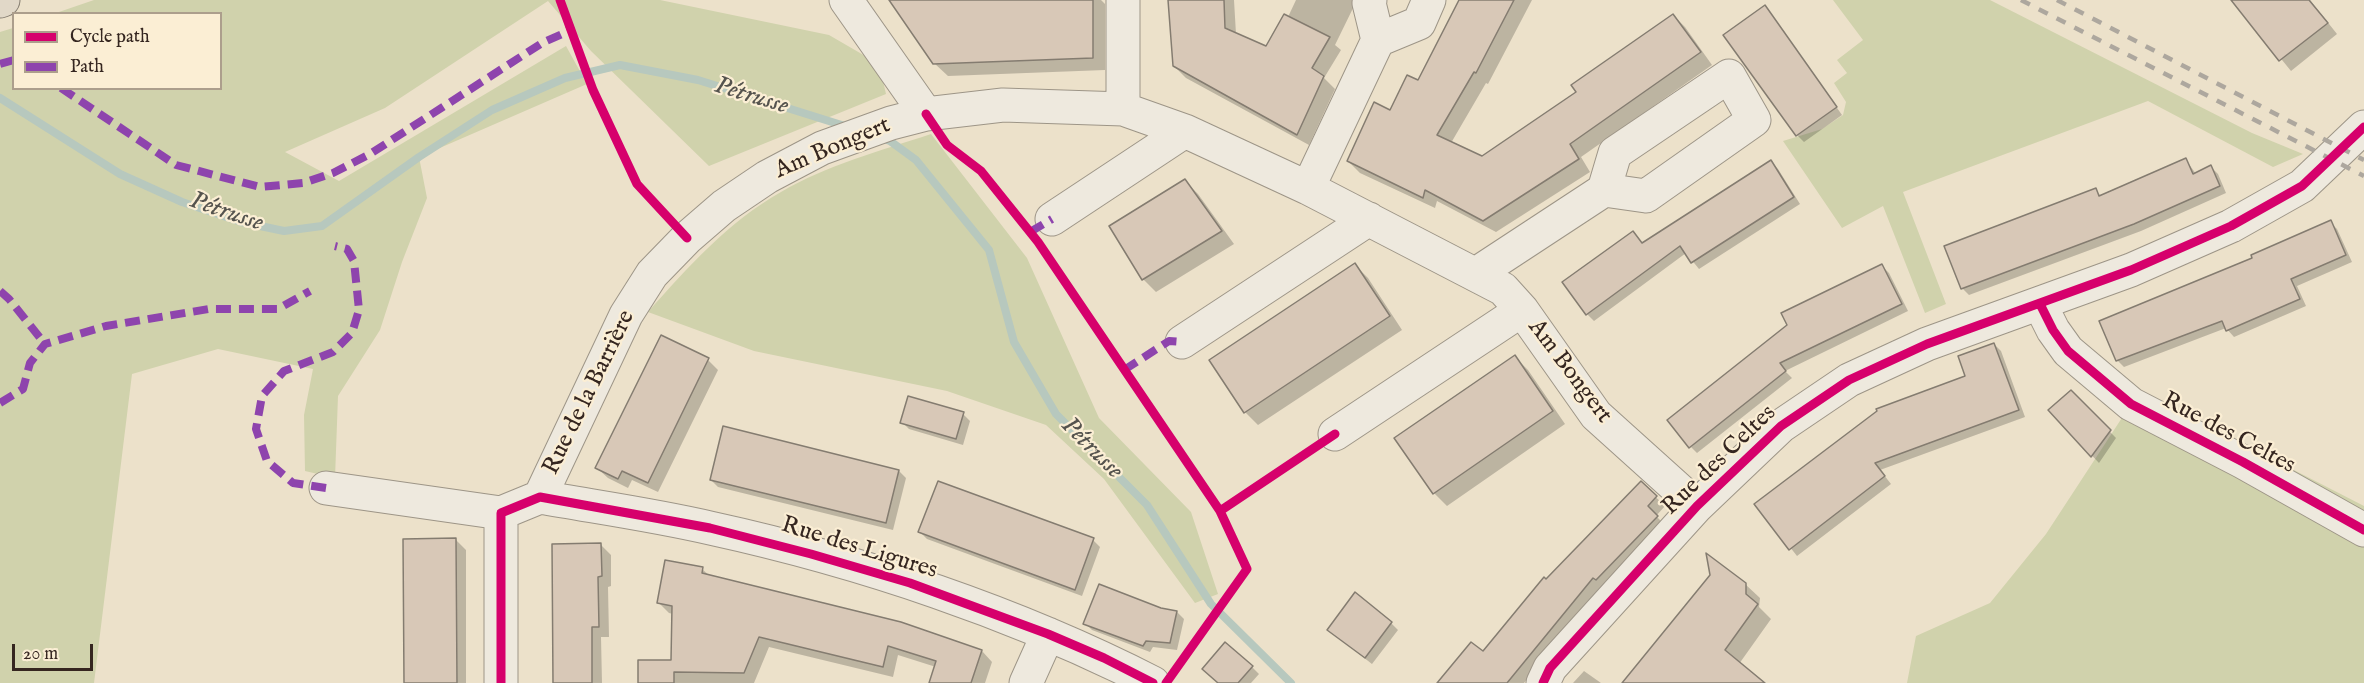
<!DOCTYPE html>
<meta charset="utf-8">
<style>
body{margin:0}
#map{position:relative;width:2364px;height:683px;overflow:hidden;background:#ece1ca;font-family:"IM FELL English",serif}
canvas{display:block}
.legend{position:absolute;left:12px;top:12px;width:210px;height:78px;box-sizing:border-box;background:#fbeed4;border:2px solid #ac9e8c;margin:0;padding:8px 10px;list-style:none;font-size:18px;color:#352620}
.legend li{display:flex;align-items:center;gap:12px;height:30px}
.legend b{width:30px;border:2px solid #ac9e8c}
.scale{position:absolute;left:12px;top:644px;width:81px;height:27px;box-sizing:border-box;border:3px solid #352620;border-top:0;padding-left:8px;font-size:18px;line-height:21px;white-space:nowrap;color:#352620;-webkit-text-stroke:4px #fbeed4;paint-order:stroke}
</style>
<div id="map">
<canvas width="2364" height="683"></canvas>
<ul class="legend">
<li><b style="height:8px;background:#d6006c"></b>Cycle path</li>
<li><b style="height:8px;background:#8e44ad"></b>Path</li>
</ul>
<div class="scale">20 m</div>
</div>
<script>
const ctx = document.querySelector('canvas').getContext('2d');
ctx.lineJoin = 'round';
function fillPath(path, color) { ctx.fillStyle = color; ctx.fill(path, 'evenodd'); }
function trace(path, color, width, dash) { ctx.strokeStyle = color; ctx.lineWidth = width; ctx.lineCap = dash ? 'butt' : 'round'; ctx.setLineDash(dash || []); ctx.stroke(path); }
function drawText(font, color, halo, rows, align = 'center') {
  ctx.font = font + ' "IM FELL English",serif'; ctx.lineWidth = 4.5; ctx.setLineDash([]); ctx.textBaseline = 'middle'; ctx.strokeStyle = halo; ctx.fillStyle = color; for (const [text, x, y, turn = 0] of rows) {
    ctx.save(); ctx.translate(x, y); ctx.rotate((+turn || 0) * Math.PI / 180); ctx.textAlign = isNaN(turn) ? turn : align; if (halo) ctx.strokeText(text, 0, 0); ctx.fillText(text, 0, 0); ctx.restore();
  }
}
const green = new Path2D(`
 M 94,0 L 660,0 L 829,35 L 879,64 L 886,94 L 709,166 L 591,51 L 548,1 L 385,108 L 285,152 L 339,181 L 566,46 L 587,84 L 419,157 L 427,198 L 402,262 L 380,330 L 338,396 L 335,478 L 305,471 L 304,415 L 313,369 L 218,349 L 132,374 L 94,683 L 0,683 L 0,32 L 13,28 L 14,88 L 220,88 L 220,14 L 56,13 Z
 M 1833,0 L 1990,0 L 2252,133 L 2303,154 L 2273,167 L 2148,101 L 1903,192 L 1946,304 L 1925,313 L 1883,206 L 1842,228 L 1783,141 L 1822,129 L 1843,115 L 1846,102 L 1834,83 L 1847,73 L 1837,60 L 1863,40 Z
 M 931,134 L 1027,258 L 1099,418 L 1191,512 L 1218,594 L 1195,603 L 1104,479 L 1046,425 L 947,391 L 754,351 L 648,312 C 688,267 728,222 781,192 C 827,165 880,151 931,134 Z
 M 2131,404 L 2243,462 L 2251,448 L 2364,506 L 2364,683 L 1907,683 L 1916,636 L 1990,603 L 2046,534 Z`);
const shadow = new Path2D(`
 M 890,0 L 1101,0 L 1105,4 L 1105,70 L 948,76 L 934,63 Z
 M 1169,0 L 1234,0 L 1236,34 L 1267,48 L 1288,17 L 1296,0 L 1357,0 L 1335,45 L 1341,50 L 1324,78 L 1335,89 L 1309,145 L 1186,78 L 1174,66 Z
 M 1461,0 L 1532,0 L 1488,84 L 1486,83 L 1451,143 L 1482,158 L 1578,93 L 1673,15 L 1685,27 L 1712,65 L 1581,157 L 1590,172 L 1496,232 L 1437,201 L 1435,208 L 1360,173 L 1348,161 L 1418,82 Z
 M 2246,0 L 2310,0 L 2337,34 L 2291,71 L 2238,6 Z
 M 1771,14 L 1842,115 L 1804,142 L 1797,135 Z
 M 2186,160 L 2196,174 L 2211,167 L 2218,174 L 2226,193 L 2141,231 L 1969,295 L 1962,288 L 2095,190 L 2102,197 Z
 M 1771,162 L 1778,169 L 1800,204 L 1699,269 L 1686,253 L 1594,321 L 1587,314 L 1633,232 L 1643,244 Z
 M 1185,181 L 1198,194 L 1234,244 L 1156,292 L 1143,279 L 1111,226 Z
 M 2330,222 L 2337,229 L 2352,262 L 2297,286 L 2306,306 L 2234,337 L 2226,328 L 2124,367 L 2117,360 L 2254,259 Z
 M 1355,265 L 1368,278 L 1402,330 L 1258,425 L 1245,412 Z
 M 1882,266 L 1889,273 L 1908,311 L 1785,371 L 1792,378 L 1697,453 L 1691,447 Z
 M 1994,344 L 2001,351 L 2025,417 L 1880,470 L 1891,484 L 1797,556 L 1756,504 L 1967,377 Z
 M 1515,357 L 1528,370 L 1565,424 L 1447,506 L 1434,493 Z
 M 708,360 L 718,370 L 658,492 L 632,480 L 628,488 L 608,478 L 597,468 Z
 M 2071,392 L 2116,438 L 2099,463 L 2050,411 Z
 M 963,414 L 970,421 L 963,445 L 909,429 L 902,422 Z
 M 899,471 L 906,478 L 893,530 L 718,487 L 711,480 Z
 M 1641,483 L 1665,506 L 1656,516 L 1666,526 L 1603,586 L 1524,683 L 1439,683 L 1483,654 L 1547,581 Z
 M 920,532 L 1093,540 L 1100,547 L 1082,596 L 927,539 Z
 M 456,540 L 466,550 L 466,683 L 406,683 Z
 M 601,545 L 611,555 L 611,586 L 608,587 L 609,637 L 601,637 L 602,683 L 555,683 Z
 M 702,569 L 711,577 L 901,624 L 982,651 L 992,662 L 985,683 L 931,683 L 936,667 L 898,655 L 893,677 L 769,647 L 754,683 L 639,683 L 672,662 L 673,614 L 669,613 L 659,603 Z
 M 1745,584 L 1760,598 L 1759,607 L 1771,619 L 1739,664 L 1760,683 L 1623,683 Z
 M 1160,609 L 1177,612 L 1184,619 L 1177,650 L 1153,647 L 1150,652 L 1092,630 L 1085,623 Z
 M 1391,623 L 1398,630 L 1372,664 L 1336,636 Z
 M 1252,667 L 1259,674 L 1251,683 L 1219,683 Z
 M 1584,671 L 1601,683 L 1573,683 Z`);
const stream = new Path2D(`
 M 0,98 L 120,174 L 182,202 L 241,222 L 284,231 L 322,226 L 419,157 L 492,110 L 565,78 L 620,65 L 698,80 L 848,127
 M 880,138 L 890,141 L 916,160 L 989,250 L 1014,342 L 1056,414 L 1147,505 L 1211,604 L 1291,683`);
const building = new Path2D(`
 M 889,0 L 1093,0 L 1093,58 L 933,64 Z
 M 1168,0 L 1224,0 L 1225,28 L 1266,46 L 1284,14 L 1330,37 L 1312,68 L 1324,76 L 1297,135 L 1173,66 Z
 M 1459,0 L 1514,0 L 1476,73 L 1474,72 L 1437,135 L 1482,156 L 1576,92 L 1571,85 L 1673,14 L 1701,52 L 1570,144 L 1579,159 L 1483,221 L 1425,190 L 1423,198 L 1347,161 L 1374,102 L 1390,110 L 1407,75 L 1418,80 Z
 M 2231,0 L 2309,0 L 2328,23 L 2279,61 Z
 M 1765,5 L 1837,107 L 1796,136 L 1723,35 Z
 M 2186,158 L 2193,174 L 2211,165 L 2220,186 L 2134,224 L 1961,289 L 1944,246 L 2096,188 L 2099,196 Z
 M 1771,160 L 1794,197 L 1691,263 L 1680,246 L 1586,315 L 1562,282 L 1633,231 L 1642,243 Z
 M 1185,179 L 1222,231 L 1142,280 L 1109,226 Z
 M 2331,220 L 2346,255 L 2291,279 L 2300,299 L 2226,331 L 2222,321 L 2116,361 L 2099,321 L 2252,258 L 2251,255 Z
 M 1355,263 L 1390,316 L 1244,413 L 1209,360 Z
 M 1882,264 L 1902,304 L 1780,363 L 1786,371 L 1689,448 L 1667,420 L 1787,325 L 1781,313 Z
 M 661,335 L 709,358 L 648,483 L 622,471 L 618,479 L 595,468 Z
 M 1994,343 L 2019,410 L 1875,463 L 1885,476 L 1789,550 L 1754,504 L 1877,411 L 1876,409 L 1965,376 L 1958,356 Z
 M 1515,355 L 1553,411 L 1433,494 L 1394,438 Z
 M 2071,390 L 2111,430 L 2091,457 L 2048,410 Z
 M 908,396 L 964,412 L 956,439 L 900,423 Z
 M 723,426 L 899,470 L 886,523 L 710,480 Z
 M 938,481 L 1094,538 L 1075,590 L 918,532 Z
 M 1641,481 L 1657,496 L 1648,506 L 1658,516 L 1596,580 L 1593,578 L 1507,683 L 1437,683 L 1471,642 L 1483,651 L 1544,577 L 1546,579 Z
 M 456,538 L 457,683 L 404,683 L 403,539 Z
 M 601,543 L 602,576 L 598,577 L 599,627 L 592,627 L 592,683 L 553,683 L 552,544 Z
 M 1706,553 L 1746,583 L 1746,594 L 1758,604 L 1725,650 L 1765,683 L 1622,683 L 1710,575 Z
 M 665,560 L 703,567 L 702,573 L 901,622 L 982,650 L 971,683 L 929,683 L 936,661 L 888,646 L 883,667 L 759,637 L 744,673 L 674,672 L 674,683 L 638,683 L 638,660 L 671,660 L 672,606 L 657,603 Z
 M 1099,584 L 1161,608 L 1177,611 L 1170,643 L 1146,641 L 1143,646 L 1083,624 Z
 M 1355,592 L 1392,622 L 1365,658 L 1327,630 Z
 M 1225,642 L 1253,666 L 1238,683 L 1218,683 L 1202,669 Z`);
const minor = new Path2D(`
 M 846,0 L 926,114
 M 1123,0 L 1123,109
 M 1378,40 L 1419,23 L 1429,0
 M 1308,188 L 1378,40 L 1369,3 L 1370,0
 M 1052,219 L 1185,131
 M 1476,274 L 1604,190 L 1615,153 L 1729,76 L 1754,120 L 1646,196 L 1604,190
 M 2040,304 L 2053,330 L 2068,351 L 2131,404 L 2243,462 L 2364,530
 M 1182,342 L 1369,219
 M 1335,434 L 1522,310
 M 326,488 L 501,513
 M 540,497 C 596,507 654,515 710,528 C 861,561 1016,613 1153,683
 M 501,683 L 501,513 L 540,497 L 626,315 L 652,274 L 687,238 L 724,206 L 767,177 L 822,148 L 891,123 L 926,114 L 1003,105 L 1123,109 L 1185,131 L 1308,188 L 1503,289 L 1522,310 L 1596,415 L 1697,506
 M 1026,683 L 1048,634
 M 1543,683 L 1550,668 L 1697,506 L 1781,426 L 1849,380 L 1927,344 L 2131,270 L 2231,226 L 2302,186 L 2364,127`);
const highway = new Path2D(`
 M 0,1 L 3,0`);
const rail = new Path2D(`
 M 2021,0 L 2364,176
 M 2057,0 L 2364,160`);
const quiet = new Path2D(`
 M 0,64 L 14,60
 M 61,88 L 176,165 L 260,187 L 303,183 L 333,173 L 370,154 L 542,43 L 571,30 L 569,25
 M 1030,232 L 1052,219
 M 0,291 L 9,299 L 45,344
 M 1124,370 L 1169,341 L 1182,342
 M 0,403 L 23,389 L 30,363 L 45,344 L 106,326 L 209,309 L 278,309 L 310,291
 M 326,488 L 293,483 L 267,461 L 256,429 L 262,396 L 284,371 L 333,352 L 352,333 L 359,310 L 354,261 L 347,249 L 335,246`);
const cycleway = new Path2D(`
 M 560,0 L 593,90 L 637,184 L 687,238
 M 926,114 L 947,145 L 981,171 L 1038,242 L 1220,511 L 1247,569 L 1166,683
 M 2040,304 L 2053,330 L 2068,351 L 2131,404 L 2243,462 L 2364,530
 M 1220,511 L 1335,434
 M 501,683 L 501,513 L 540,497 L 710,528 L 811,554 L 910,583 L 1048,634 L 1104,658 L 1153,683
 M 1543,683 L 1550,668 L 1697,506 L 1781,426 L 1849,380 L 1927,344 L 2131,270 L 2231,226 L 2302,186 L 2364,127`);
const streetNames = [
 ["Am Bongert",833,149,-23],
 ["Am Bongert",1569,372,53],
 ["Rue de la Barrière",590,393,-64],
 ["Rue des Celtes",2228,434,28],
 ["Rue des Celtes",1720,461,-44],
 ["Rue des Ligures",859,549,17]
];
const waterNames = [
 ["Pétrusse",751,97,17],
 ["Pétrusse",226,213,19],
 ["Pétrusse",1091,449,45]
];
fillPath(green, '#d0d2ac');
fillPath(shadow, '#0003');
trace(stream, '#b7c8be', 8);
fillPath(building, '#d8c8b7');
trace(building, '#847c70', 1.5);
trace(minor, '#9d9587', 35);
trace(highway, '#847c70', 35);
trace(minor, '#eee9de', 33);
trace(highway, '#e1d8c8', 33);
trace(rail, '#ada79e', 4.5, [10, 10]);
trace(quiet, '#8e44ad', 8, [15, 8]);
trace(cycleway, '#d6006c', 9);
drawText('24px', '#352620', '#fbeed4', streetNames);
drawText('italic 26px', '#55534e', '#fbeed4', waterNames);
</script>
